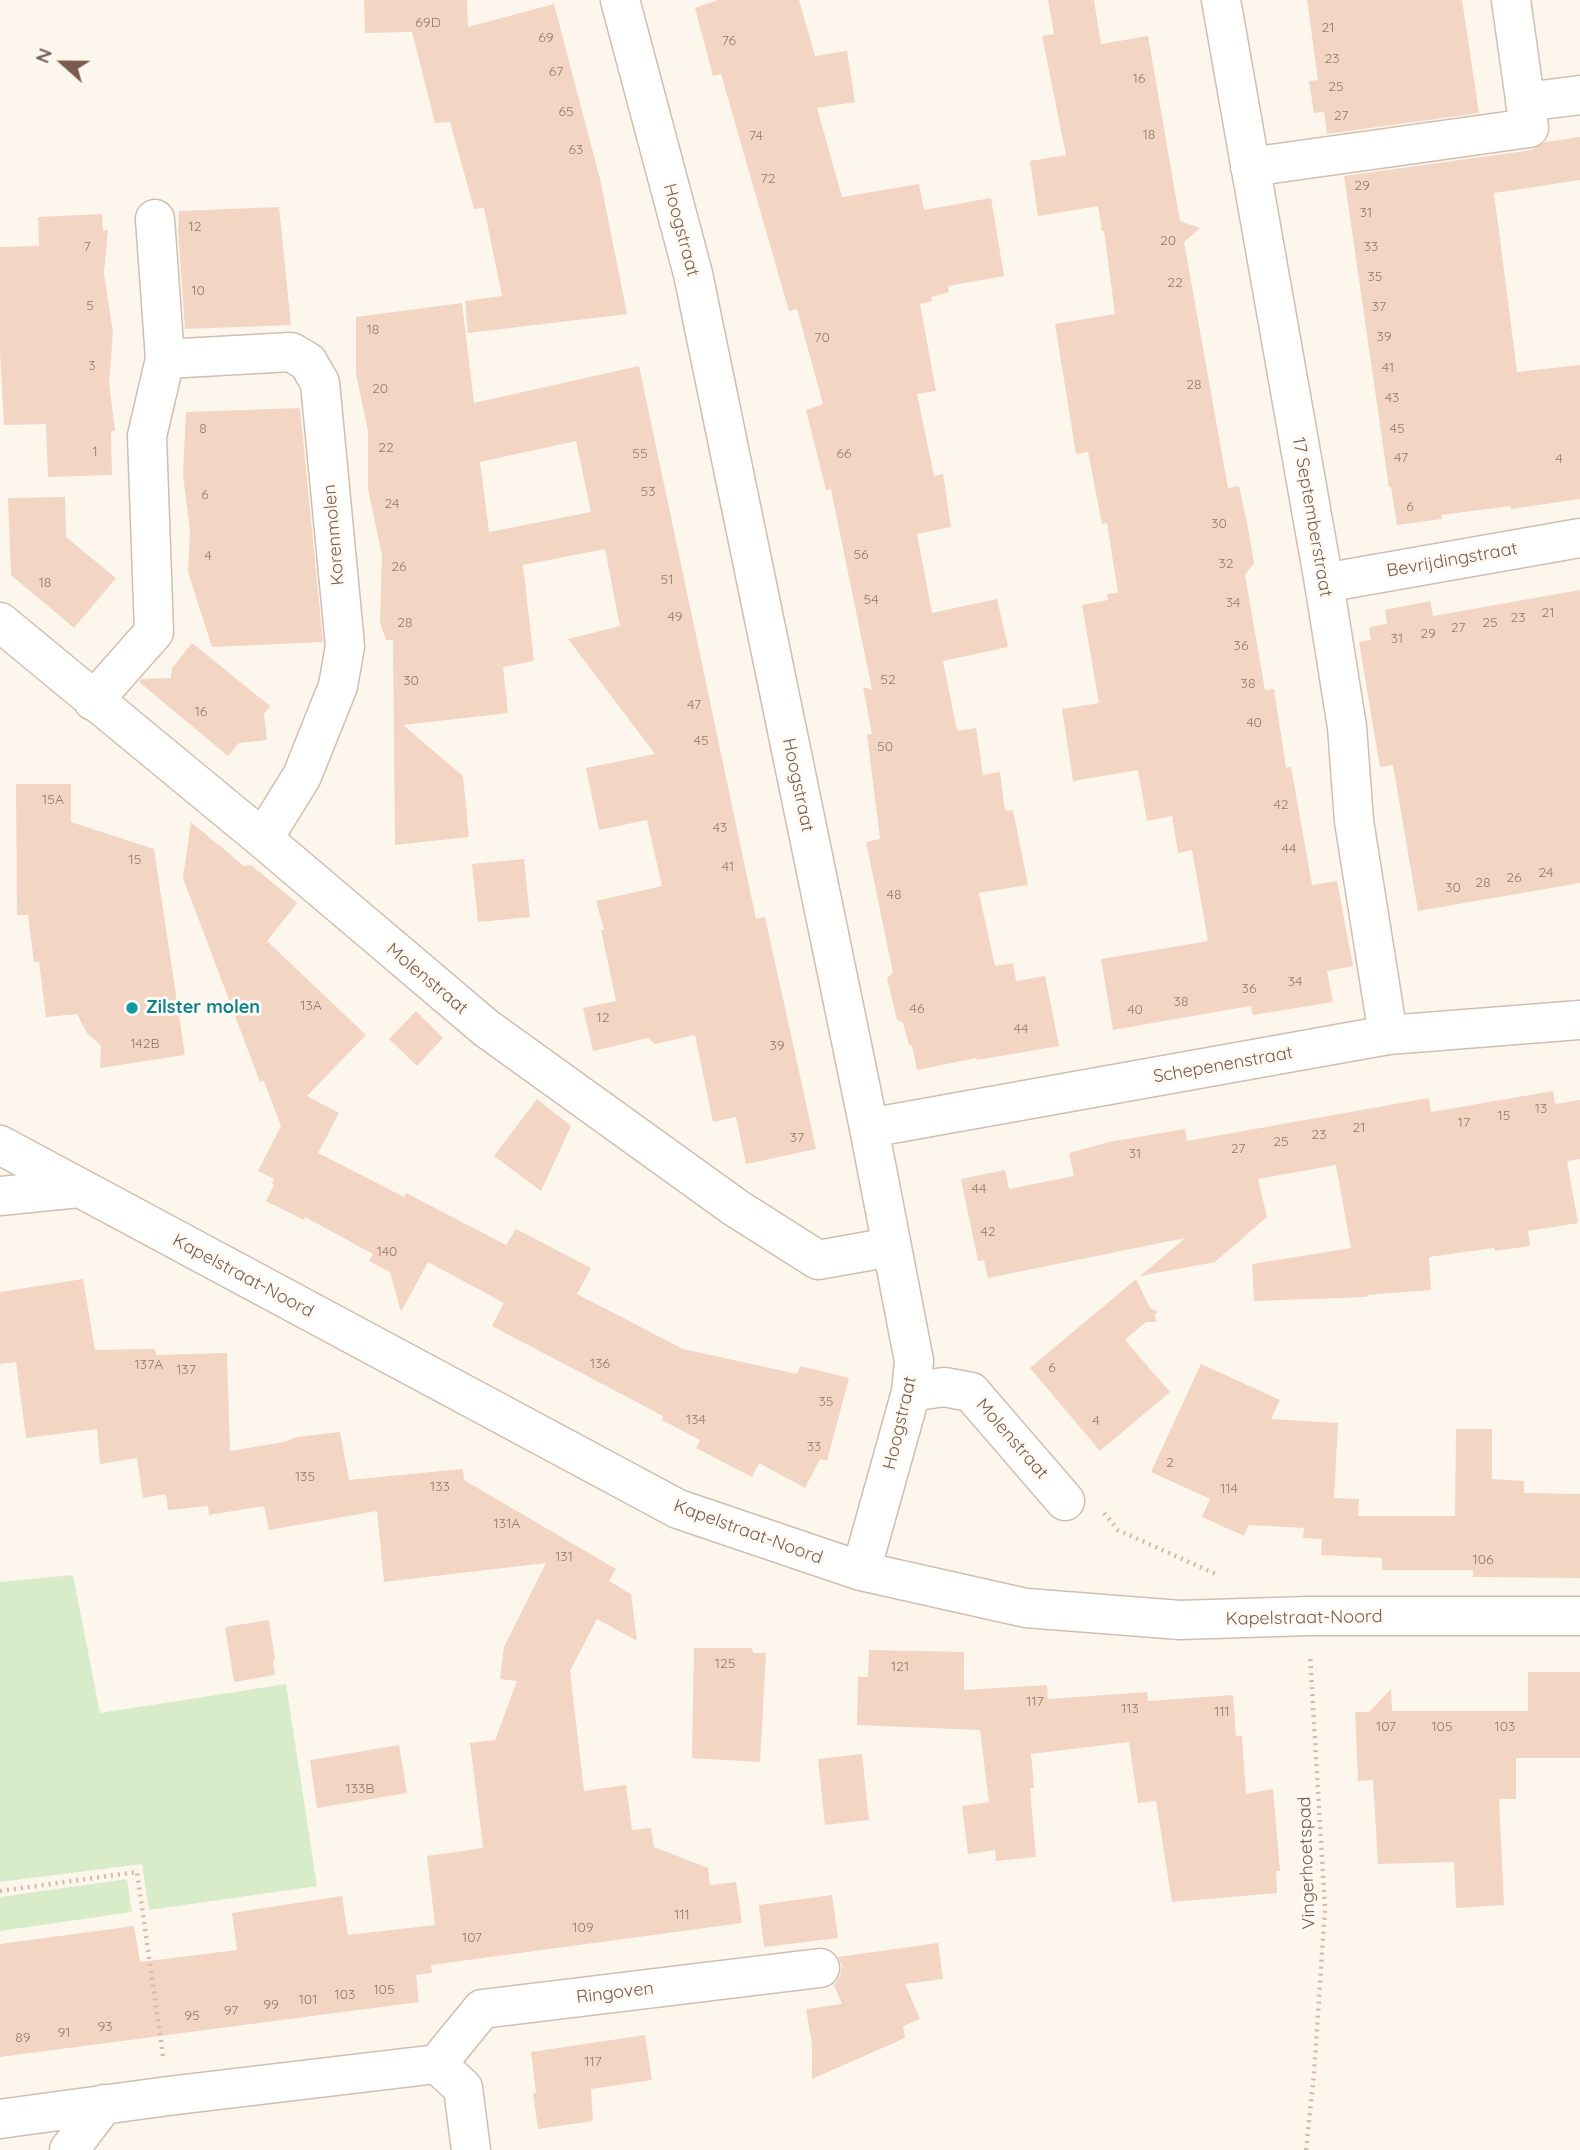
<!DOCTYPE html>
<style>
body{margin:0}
#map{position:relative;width:1580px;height:2150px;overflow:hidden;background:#fdf6ec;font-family:Quicksand,sans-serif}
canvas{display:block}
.north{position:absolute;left:28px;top:28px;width:70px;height:70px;-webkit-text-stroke:5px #fffaf3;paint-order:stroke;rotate:291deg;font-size:19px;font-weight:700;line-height:28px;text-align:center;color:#7a5c4d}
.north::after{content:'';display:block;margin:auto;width:24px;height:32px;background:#7a5c4d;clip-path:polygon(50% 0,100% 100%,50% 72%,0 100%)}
</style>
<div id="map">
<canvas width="1580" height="2150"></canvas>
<div class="north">N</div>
</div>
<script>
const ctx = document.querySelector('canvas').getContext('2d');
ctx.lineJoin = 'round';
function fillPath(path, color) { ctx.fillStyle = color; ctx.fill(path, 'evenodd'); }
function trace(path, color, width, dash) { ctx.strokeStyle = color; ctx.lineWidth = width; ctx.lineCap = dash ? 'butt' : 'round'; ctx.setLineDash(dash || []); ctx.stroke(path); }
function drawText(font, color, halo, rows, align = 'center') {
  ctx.font = font + ' Quicksand,sans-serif'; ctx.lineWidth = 6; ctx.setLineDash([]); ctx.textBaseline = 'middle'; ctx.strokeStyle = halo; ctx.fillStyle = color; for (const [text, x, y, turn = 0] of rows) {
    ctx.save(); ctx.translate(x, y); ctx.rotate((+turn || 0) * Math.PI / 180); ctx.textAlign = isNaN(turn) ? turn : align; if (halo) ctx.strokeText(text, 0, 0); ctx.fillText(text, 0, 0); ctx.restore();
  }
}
const green = new Path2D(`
 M 73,1575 L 100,1713 L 286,1684 L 317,1886 L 149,1910 L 142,1864 L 0,1882 L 0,1582 Z
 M 127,1879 L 132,1912 L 0,1931 L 0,1897 Z`);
const building = new Path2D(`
 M 364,0 L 467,0 L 468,27 L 554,4 L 600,179 L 627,314 L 468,333 L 465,301 L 502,296 L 484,208 L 474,209 L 450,122 L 435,123 L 412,32 L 365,33 Z
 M 718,0 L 799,0 L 815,56 L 847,51 L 855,102 L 817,108 L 842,197 L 919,184 L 924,210 L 991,198 L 1004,276 L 948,286 L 949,292 L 931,297 L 932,301 L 920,304 L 936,391 L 917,394 L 934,476 L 943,474 L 951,527 L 917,534 L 932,613 L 997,599 L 1008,647 L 943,661 L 957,731 L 976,728 L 983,775 L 1000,772 L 1005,811 L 1013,810 L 1028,885 L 979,893 L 995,966 L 1013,963 L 1016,981 L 1045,976 L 1059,1046 L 977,1060 L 976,1058 L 917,1070 L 912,1045 L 909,1045 L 903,1023 L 897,1020 L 887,978 L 893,973 L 866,842 L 880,839 L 867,735 L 872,734 L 863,687 L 872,690 L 831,489 L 826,490 L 806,410 L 823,404 L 797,309 L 789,311 L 721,74 L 713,76 L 695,8 Z
 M 1048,0 L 1094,0 L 1101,44 L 1148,36 L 1180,221 L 1200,228 L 1184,242 L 1228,488 L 1239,486 L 1247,523 L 1254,563 L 1245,575 L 1265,690 L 1274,689 L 1286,768 L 1291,767 L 1312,885 L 1337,881 L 1353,966 L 1327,971 L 1333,1002 L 1253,1015 L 1251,1006 L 1244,1007 L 1113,1030 L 1101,959 L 1208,941 L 1192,850 L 1178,853 L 1172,816 L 1147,821 L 1138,770 L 1073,781 L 1062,709 L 1099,703 L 1082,605 L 1108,600 L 1107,594 L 1118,593 L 1107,523 L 1102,524 L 1088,452 L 1076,454 L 1055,324 L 1115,314 L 1104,231 L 1102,231 L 1098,206 L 1038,216 L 1030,161 L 1066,155 L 1042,36 L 1054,34 Z
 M 1307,0 L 1462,0 L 1479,113 L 1327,134 L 1324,112 L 1314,113 L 1309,81 L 1318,80 Z
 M 1580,137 L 1580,180 L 1494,193 L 1517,372 L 1580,365 L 1580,499 L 1511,509 L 1511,506 L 1441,515 L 1442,519 L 1397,525 L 1391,487 L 1389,487 L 1344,176 L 1532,150 L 1545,142 Z
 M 279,207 L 291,325 L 185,329 L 178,230 L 179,211 Z
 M 102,214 L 103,231 L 108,230 L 104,273 L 113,333 L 109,383 L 115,431 L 111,431 L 112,475 L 48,477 L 46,424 L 4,425 L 0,352 L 0,247 L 39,246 L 38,217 Z
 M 462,303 L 474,403 L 639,366 L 756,919 L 765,917 L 816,1149 L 746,1164 L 736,1117 L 713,1122 L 695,1035 L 655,1044 L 648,1038 L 593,1051 L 583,1008 L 616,1001 L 601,930 L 604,930 L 596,901 L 662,886 L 647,820 L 599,830 L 586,768 L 655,754 L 568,639 L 620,626 L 605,549 L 523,565 L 534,661 L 503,667 L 508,713 L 403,725 L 463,776 L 469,837 L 395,845 L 393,640 L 386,640 L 380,623 L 382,555 L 368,489 L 368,431 L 356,374 L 356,317 ZM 576,441 L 591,512 L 489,532 L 480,462 Z
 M 300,408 L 323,642 L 212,647 L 188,572 L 190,531 L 183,475 L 186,412 Z
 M 65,497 L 66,537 L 116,578 L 74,628 L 11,575 L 8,498 Z
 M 1580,590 L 1580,883 L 1418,911 L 1393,765 L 1380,767 L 1359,642 L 1371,640 L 1369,627 L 1387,624 L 1385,610 L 1430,601 L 1433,616 Z
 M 192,643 L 270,706 L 264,714 L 267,740 L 239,743 L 228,756 L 139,682 L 141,679 L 171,678 L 172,668 Z
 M 16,784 L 71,784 L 71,822 L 154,849 L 185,1055 L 100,1068 L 101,1046 L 87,1033 L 77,1014 L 46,1017 L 39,962 L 34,962 L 28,915 L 17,915 Z
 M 191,822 L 244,866 L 251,865 L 297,903 L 267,941 L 366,1035 L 307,1096 L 339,1113 L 318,1153 L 404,1197 L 406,1193 L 506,1245 L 516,1229 L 591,1268 L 577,1294 L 683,1349 L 797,1374 L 800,1366 L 849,1378 L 827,1461 L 820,1459 L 805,1488 L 759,1463 L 752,1477 L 696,1448 L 700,1440 L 662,1420 L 663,1416 L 492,1326 L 504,1303 L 428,1262 L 401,1312 L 390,1272 L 369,1261 L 373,1254 L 305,1217 L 304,1220 L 266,1201 L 274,1185 L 272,1183 L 274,1179 L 258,1171 L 281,1126 L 264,1081 L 260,1082 L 183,878 Z
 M 524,859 L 530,917 L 478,922 L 472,864 Z
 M 416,1011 L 443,1038 L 417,1066 L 389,1039 Z
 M 1553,1091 L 1555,1104 L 1580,1100 L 1580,1159 L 1567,1161 L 1578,1223 L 1528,1231 L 1530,1246 L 1495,1251 L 1494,1248 L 1429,1257 L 1431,1290 L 1367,1295 L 1367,1297 L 1254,1301 L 1252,1264 L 1351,1248 L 1336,1165 L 1258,1179 L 1267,1217 L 1215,1262 L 1140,1276 L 1185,1238 L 988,1278 L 984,1260 L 978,1261 L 961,1179 L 1005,1170 L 1009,1189 L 1074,1176 L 1069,1153 L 1109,1142 L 1185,1129 L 1187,1141 L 1429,1098 L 1431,1112 Z
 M 537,1099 L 571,1126 L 541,1191 L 494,1156 Z
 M 83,1279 L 95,1350 L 155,1349 L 156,1355 L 227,1353 L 230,1451 L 284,1442 L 297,1437 L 340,1432 L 349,1480 L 463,1469 L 464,1480 L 616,1569 L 609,1581 L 631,1594 L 637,1641 L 597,1619 L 570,1671 L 584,1791 L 626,1785 L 632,1830 L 651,1828 L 654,1847 L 708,1868 L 710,1885 L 736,1882 L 742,1923 L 431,1965 L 432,1973 L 416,1975 L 419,2002 L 0,2057 L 0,1944 L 134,1926 L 140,1962 L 237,1950 L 232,1913 L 342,1896 L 348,1935 L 435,1925 L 427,1856 L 483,1848 L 470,1743 L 495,1740 L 517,1681 L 500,1679 L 504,1647 L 546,1563 L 384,1582 L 377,1511 L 269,1530 L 264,1506 L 209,1515 L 208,1506 L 168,1510 L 166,1494 L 143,1498 L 137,1458 L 100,1464 L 97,1429 L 26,1438 L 16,1362 L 0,1364 L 0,1292 Z
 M 1136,1279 L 1150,1308 L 1158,1312 L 1154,1315 L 1157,1322 L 1146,1322 L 1125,1340 L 1170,1392 L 1100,1451 L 1030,1368 Z
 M 1201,1364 L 1280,1400 L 1271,1419 L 1338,1423 L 1334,1498 L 1359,1499 L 1358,1516 L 1455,1516 L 1456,1429 L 1492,1429 L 1492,1479 L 1524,1481 L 1524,1493 L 1580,1494 L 1580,1578 L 1473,1577 L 1473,1570 L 1382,1570 L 1382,1558 L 1321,1555 L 1322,1539 L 1303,1538 L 1304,1528 L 1249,1525 L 1244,1536 L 1202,1517 L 1210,1499 L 1151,1472 Z
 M 269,1620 L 275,1660 L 273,1661 L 275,1675 L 234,1682 L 225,1627 Z
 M 694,1648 L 752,1648 L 753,1653 L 766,1653 L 760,1762 L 692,1758 Z
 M 869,1650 L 964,1652 L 964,1690 L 1047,1685 L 1048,1699 L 1147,1692 L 1148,1701 L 1233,1695 L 1236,1736 L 1242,1736 L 1246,1794 L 1273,1789 L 1280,1871 L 1276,1871 L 1277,1893 L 1172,1902 L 1156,1801 L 1138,1803 L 1129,1742 L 1031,1754 L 1034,1788 L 1030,1788 L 1036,1857 L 996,1861 L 995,1850 L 968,1854 L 962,1806 L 989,1802 L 980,1730 L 857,1725 L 858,1677 L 868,1677 Z
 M 1528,1672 L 1580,1672 L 1580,1758 L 1516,1758 L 1516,1799 L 1499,1799 L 1504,1905 L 1456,1908 L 1454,1862 L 1378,1864 L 1373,1780 L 1358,1781 L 1355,1712 L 1369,1712 L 1391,1689 L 1392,1711 L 1528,1711 Z
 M 399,1745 L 407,1793 L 317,1808 L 310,1760 Z
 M 862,1754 L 869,1820 L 825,1825 L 818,1759 Z
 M 832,1895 L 838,1938 L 764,1947 L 759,1905 Z
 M 938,1943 L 943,1979 L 905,1984 L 920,2019 L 903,2026 L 905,2038 L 812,2079 L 812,2044 L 806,2009 L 842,2004 L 834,1985 L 840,1976 L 842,1966 L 838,1957 Z
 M 645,2035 L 652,2080 L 591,2089 L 593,2121 L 538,2129 L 533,2093 L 536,2093 L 531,2052 Z`);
const path = new Path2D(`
 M 1104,1513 L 1118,1530 L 1218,1575
 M 0,1891 L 137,1872 L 163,2056
 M 1306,2150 L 1314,2074 L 1325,1908 L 1310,1655`);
const minor = new Path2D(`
 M 620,0 L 693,274 L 869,1128 L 914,1361 L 911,1392 L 861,1571
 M 1221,0 L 1324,583 L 1347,727 L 1354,821 L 1388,1035
 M 1525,102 L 1580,95
 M 1250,167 L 1529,128 L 1511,0
 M 165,359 L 291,352 L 308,362 L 320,383 L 345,646 L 338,686 L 302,776 L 263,839
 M 1324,583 L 1580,538
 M 0,622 L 263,839 L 486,1028 L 736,1208 L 818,1260 L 891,1247
 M 93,701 L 154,632 L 147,436 L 165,359 L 155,219
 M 869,1128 L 1388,1035 L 1580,1020
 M 0,1145 L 678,1509 L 861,1571 L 1026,1608 L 1180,1620 L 1308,1616 L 1580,1616
 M 0,1196 L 79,1188
 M 911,1392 L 944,1387 L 971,1392 L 1065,1501
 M 437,2064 L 463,2088 L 471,2150
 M 0,2119 L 168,2096 L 437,2064 L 482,2009 L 820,1968
 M 69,2150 L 104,2104`);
const markers = [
 [132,1008,7,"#0f9aa8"]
];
const numberNames = [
 ["69D",428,23],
 ["21",1328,28],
 ["69",546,38],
 ["76",729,41],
 ["23",1332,59],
 ["67",556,72],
 ["16",1139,79],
 ["25",1336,87],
 ["65",566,112],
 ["27",1341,116],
 ["18",1149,135],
 ["74",756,136],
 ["63",576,150],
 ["72",768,179],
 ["29",1362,186],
 ["31",1366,213],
 ["12",195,227],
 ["20",1168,241],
 ["7",87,247],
 ["33",1371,247],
 ["35",1375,277],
 ["22",1175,283],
 ["10",198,291],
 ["5",90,306],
 ["37",1379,307],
 ["18",373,330],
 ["39",1384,337],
 ["70",822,338],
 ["3",92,366],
 ["41",1388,368],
 ["28",1194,385],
 ["20",380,389],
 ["43",1392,398],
 ["8",203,429],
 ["45",1397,429],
 ["22",386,448],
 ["1",95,452],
 ["55",640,454],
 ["66",844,454],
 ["47",1401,458],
 ["4",1559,459],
 ["53",648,492],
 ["6",205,495],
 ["24",392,504],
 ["6",1410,507],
 ["30",1219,524],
 ["56",861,555],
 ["4",208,556],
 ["32",1226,564],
 ["26",399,567],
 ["51",667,580],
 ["18",45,583],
 ["54",871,600],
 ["34",1233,603],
 ["21",1548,613],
 ["49",675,617],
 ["23",1518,618],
 ["28",405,623],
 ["25",1490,623],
 ["27",1458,628],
 ["29",1428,634],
 ["31",1397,639],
 ["36",1241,646],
 ["52",888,680],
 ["30",411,681],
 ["38",1248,684],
 ["47",694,705],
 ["16",201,712],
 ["40",1254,723],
 ["45",701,741],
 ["50",885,747],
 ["15A",53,800],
 ["42",1281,805],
 ["43",720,828],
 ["44",1289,849],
 ["15",135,860],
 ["41",728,867],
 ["24",1546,873],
 ["26",1514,878],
 ["28",1483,883],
 ["30",1453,888],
 ["48",894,895],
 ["34",1295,982],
 ["36",1249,989],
 ["38",1181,1002],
 ["13A",311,1006],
 ["46",917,1009],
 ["40",1135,1010],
 ["12",603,1018],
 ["44",1021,1029],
 ["142B",145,1044],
 ["39",777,1046],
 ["13",1541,1109],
 ["15",1504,1116],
 ["17",1464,1123],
 ["21",1359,1128],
 ["23",1319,1135],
 ["37",797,1138],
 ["25",1281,1142],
 ["27",1238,1149],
 ["31",1135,1154],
 ["44",979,1189],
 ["42",988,1232],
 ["140",387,1252],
 ["136",600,1364],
 ["137A",149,1365],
 ["6",1052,1368],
 ["137",186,1370],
 ["35",826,1402],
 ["134",696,1420],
 ["4",1096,1421],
 ["33",814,1447],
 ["2",1170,1463],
 ["135",305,1477],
 ["133",440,1487],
 ["114",1229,1489],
 ["131A",507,1524],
 ["131",564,1557],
 ["106",1483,1560],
 ["125",725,1664],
 ["121",900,1667],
 ["117",1035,1702],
 ["113",1130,1709],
 ["111",1222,1712],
 ["107",1386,1727],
 ["105",1442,1727],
 ["103",1505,1727],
 ["133B",360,1789],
 ["111",682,1915],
 ["109",583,1928],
 ["107",472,1938],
 ["105",384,1990],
 ["103",345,1995],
 ["101",308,2000],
 ["99",271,2005],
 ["97",231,2011],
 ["95",192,2016],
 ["93",105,2027],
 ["91",64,2033],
 ["89",23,2038],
 ["117",593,2062]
];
const streetNames = [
 ["Hoogstraat",681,230,75],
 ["17 Septemberstraat",1312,517,80],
 ["Korenmolen",334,535,-95],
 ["Bevrijdingstraat",1452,560,-10],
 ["Hoogstraat",798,785,78],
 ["Molenstraat",427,979,40],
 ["Schepenenstraat",1223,1065,-10],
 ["Kapelstraat-Noord",243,1276,28],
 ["Hoogstraat",900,1423,-77],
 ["Molenstraat",1012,1439,49],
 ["Kapelstraat-Noord",748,1532,20],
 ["Kapelstraat-Noord",1304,1618,-1],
 ["Vingerhoetspad",1307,1863,-92],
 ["Ringoven",615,1993,-7]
];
const cultureNames = [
 ["Zilster molen",146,1008]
];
fillPath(green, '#d8ecc9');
fillPath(building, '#f3d5c3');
trace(minor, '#d1beb0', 41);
trace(path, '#d9b8a5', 4.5, [2, 5]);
trace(minor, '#fff', 38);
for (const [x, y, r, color] of markers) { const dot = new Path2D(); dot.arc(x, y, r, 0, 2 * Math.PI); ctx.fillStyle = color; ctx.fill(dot); trace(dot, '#fffaf3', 2.5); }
drawText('14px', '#987a6a', null, numberNames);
drawText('18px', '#7a5c4d', '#fffaf3', streetNames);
drawText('bold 18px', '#0d838f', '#fffaf3', cultureNames, 'left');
</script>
